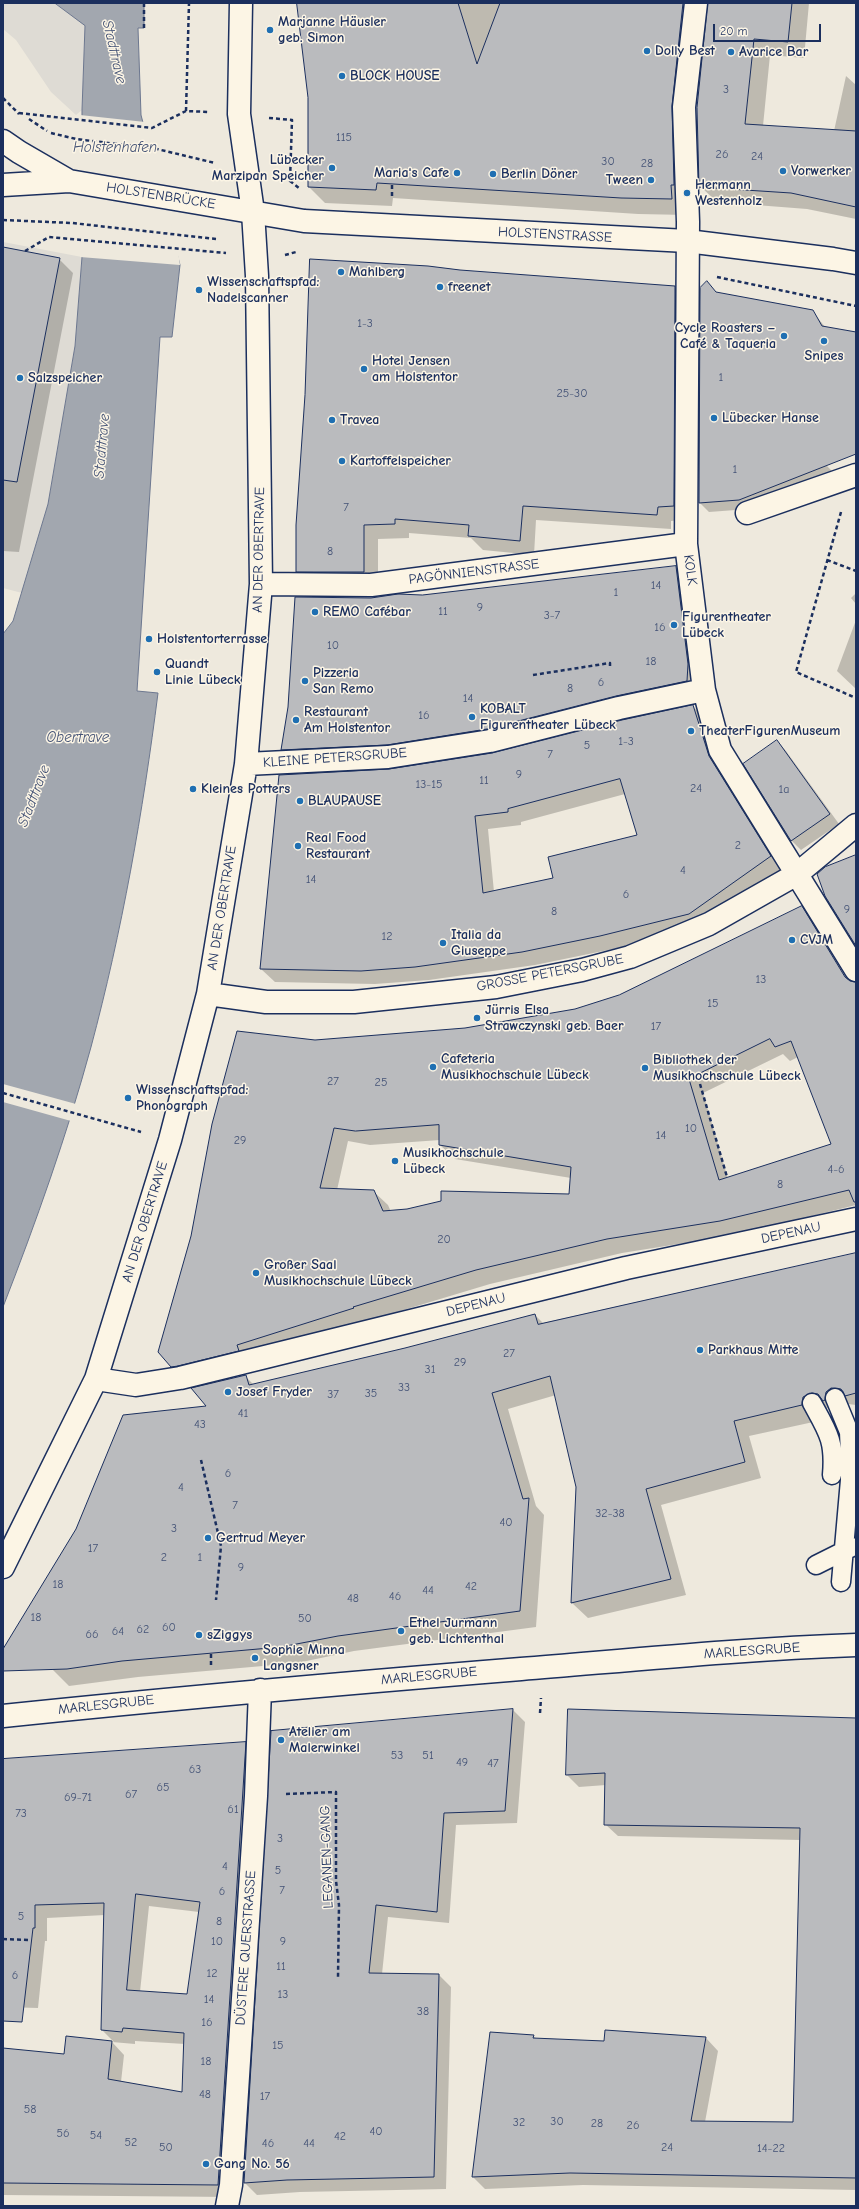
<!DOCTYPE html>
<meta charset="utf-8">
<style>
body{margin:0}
#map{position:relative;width:859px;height:2209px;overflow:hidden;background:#eee9dd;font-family:"Comic Neue",sans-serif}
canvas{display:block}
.frame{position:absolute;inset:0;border:4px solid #1b2f5e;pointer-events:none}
.scale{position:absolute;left:713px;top:24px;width:108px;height:18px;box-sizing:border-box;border:2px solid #1b2f5e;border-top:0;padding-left:5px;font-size:12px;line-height:14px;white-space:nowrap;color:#1b2f5e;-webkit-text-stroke:3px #fcf5e5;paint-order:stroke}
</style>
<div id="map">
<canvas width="859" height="2209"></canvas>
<div class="frame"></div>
<div class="scale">20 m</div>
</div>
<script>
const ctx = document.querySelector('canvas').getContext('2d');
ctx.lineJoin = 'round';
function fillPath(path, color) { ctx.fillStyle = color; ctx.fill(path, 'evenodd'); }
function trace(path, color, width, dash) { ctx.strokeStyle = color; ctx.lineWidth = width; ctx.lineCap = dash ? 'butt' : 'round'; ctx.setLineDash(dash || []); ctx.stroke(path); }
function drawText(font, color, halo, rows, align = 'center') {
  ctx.font = font + ' "Comic Neue",sans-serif'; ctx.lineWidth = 3; ctx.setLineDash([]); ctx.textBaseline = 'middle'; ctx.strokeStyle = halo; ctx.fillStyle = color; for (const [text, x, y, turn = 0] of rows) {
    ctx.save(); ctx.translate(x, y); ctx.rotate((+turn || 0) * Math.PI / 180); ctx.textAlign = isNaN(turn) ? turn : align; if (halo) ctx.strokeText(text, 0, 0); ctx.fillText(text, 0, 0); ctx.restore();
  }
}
const built = new Path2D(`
 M 3,3 L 55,3 L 85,26 L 82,110 L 76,115 L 51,92 L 16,40 L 3,29 Z
 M 3,242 L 82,257 L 75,346 L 48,504 L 22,593 L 3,588 Z`);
const water = new Path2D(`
 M 55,3 L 144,3 L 144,28 L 138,28 L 141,115 L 180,265 L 172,337 L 160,337 L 137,691 L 158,693 C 143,812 122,931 91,1047 C 67,1135 36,1222 3,1307 L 3,634 L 13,621 L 48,504 L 75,346 L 82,257 L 82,110 L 85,26 Z`);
const pier = new Path2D(`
 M 80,115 L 145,122 L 178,251 L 180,265 L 80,257 Z
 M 3,1084 L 76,1104 L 71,1121 L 3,1102 Z`);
const shadow = new Path2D(`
 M 298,3 L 809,3 L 804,58 L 770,55 L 763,126 L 834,131 L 846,76 L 856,85 L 856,219 L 807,209 L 717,202 L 700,186 L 709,8 L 702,11 L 699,18 L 687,215 L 638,214 L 393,198 L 392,206 L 325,203 L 309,187 L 309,98 Z
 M 3,248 L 59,259 L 73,273 L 19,552 L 3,551 Z
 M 460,271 L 675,287 L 689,301 L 688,519 L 671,521 L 671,529 L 536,520 L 534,555 L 483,550 L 471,538 L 409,533 L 409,538 L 378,539 L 378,586 L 311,586 L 297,571 Z
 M 707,283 L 717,293 L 812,311 L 826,328 L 856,333 L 856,428 L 735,430 L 827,466 L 836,475 L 749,509 L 709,512 L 700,503 Z
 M 676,567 L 689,580 L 701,678 L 629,708 L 295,762 L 282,749 L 422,596 Z
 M 856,593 L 856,604 L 851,598 Z
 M 856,620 L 856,689 L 837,671 Z
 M 693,706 L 706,720 L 783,870 L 702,927 L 613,949 L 535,965 L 429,980 L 375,984 L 275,982 L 261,969 L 389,770 L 492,754 ZM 625,794 L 638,835 L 554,879 L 494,892 L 488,829 L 521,825 L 521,822 Z
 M 777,741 L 786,751 L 839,824 L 801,850 L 792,841 L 745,764 Z
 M 802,908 L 816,922 L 856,988 L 856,1205 L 735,1235 L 622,1253 L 490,1284 L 367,1321 L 187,1380 L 172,1366 L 315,1041 L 465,1029 L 576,1010 L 620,996 ZM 783,1054 L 790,1061 L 798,1057 L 833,1145 L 728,1179 L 703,1093 ZM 440,1140 L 440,1145 L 455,1159 L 571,1178 L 569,1195 L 391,1212 L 388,1205 L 373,1191 L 337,1190 L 348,1141 L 370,1145 Z
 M 856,1254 L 856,1405 L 848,1404 L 842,1408 L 828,1408 L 819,1413 L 818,1421 L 749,1436 L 761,1478 L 661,1505 L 686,1595 L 588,1618 L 572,1603 L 577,1487 L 556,1395 L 508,1409 L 536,1506 L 544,1515 L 536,1627 L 354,1651 L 297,1663 L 138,1677 L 69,1686 L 53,1670 L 62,1555 L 208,1407 L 245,1376 L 254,1385 L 406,1349 L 535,1315 L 544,1324 Z
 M 513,1710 L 525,1722 L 517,1823 L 456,1825 L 449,1923 L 388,1917 L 382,1974 L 439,1975 L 451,1987 L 446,2189 L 300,2192 L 257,2195 L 245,2183 L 272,1732 Z
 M 856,1719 L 856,2190 L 583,2185 L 485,2189 L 473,2177 L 533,2036 L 537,2039 L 605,2042 L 606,2031 L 706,2038 L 718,2051 L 705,2122 L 794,2123 L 800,1840 L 618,1836 L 605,1824 L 606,1785 L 579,1787 L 567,1775 Z
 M 245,1743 L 258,1755 L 231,2197 L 3,2195 L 3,2049 L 65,2055 L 67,2037 L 114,2042 L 102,2030 L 105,1915 L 47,1918 L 47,1941 L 45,1941 L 38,2008 L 3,2007 L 3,1759 ZM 149,1906 L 199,1912 L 188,1995 L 140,1992 ZM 135,2041 L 185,2044 L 183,2093 L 121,2082 L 124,2055 L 112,2042 L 135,2044 Z`);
const building = new Path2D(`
 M 297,3 L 458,3 L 477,64 L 500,3 L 683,3 L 672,106 L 674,185 L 671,185 L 672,199 L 621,198 L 377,183 L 376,190 L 308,187 L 308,98 Z
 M 708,3 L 792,3 L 788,42 L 754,39 L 745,124 L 856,131 L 856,207 L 791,193 L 699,187 L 697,108 Z
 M 3,247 L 60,258 L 17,482 L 3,480 Z
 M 310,259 L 428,266 L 460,270 L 675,286 L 674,506 L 658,507 L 657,515 L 523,506 L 520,541 L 468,536 L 469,525 L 395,519 L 395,524 L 364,525 L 364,572 L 296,572 L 296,525 L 305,395 Z
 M 707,281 L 716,292 L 813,310 L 822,326 L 856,332 L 856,454 L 739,500 L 699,503 L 700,288 Z
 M 676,566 L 688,664 L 687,681 L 616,696 L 487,729 L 387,745 L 281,750 L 288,707 L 295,597 L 371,598 L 398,594 L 422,595 Z
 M 693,705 L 709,756 L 771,856 L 689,914 L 600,936 L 522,952 L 415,967 L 361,971 L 260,969 L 279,775 L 389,769 L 492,753 L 622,720 ZM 620,779 L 637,835 L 548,857 L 553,878 L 483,893 L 475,816 L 508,812 L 508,809 Z
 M 777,740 L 830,814 L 791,841 L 743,764 Z
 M 856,855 L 856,946 L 825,896 L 817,874 L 825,867 Z
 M 802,906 L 845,977 L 850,981 L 856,982 L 856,1202 L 854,1202 L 849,1190 L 720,1221 L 607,1239 L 476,1270 L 353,1307 L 354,1308 L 237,1345 L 239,1351 L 178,1366 L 171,1367 L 158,1352 L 191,1236 L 212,1124 L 237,1031 L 315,1040 L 465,1028 L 575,1009 L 619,995 ZM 770,1039 L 775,1047 L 791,1041 L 831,1144 L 719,1180 L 689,1079 ZM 439,1125 L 439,1145 L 571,1167 L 569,1194 L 441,1191 L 441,1201 L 407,1209 L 383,1211 L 374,1190 L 320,1188 L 334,1128 L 355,1131 Z
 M 856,1253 L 856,1393 L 845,1396 L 841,1389 L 831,1388 L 826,1392 L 825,1400 L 823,1401 L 818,1394 L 812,1393 L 803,1397 L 802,1405 L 734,1421 L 745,1462 L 646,1489 L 671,1579 L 571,1603 L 576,1487 L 550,1376 L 492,1393 L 523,1499 L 529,1498 L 520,1611 L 338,1636 L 281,1647 L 122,1661 L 67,1669 L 3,1671 L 3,1649 L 76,1529 L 123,1415 L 206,1406 L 191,1388 L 246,1375 L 249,1385 L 405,1348 L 535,1314 L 538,1324 Z
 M 513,1709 L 505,1811 L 444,1813 L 437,1912 L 376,1905 L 369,1973 L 439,1974 L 434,2177 L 287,2180 L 244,2183 L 271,1731 Z
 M 568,1709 L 856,1718 L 856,2178 L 570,2173 L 472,2177 L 490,2032 L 534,2035 L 533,2038 L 604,2041 L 605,2030 L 706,2037 L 691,2121 L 793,2122 L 800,1828 L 604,1825 L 605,1773 L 566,1775 Z
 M 246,1742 L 218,2185 L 3,2183 L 3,2048 L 64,2054 L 66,2036 L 112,2041 L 108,2079 L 182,2092 L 184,2033 L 123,2028 L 122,2032 L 101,2030 L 104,1903 L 35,1905 L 35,1928 L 33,1928 L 22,2022 L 3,2021 L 3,1759 ZM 136,1894 L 200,1902 L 187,1994 L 127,1990 Z`);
const path = new Path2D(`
 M 144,28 L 144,3
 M 3,98 L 19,114
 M 186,111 L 189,3
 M 19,113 L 152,128 L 186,111 L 209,112
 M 269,118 L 292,120 L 290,181 L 299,188
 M 29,119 L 47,131
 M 51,133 L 76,139 L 157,149 L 215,163
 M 392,196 L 392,184
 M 3,220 L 72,223 L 216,239
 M 25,251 L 49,237 L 226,253
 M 285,255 L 296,252
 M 717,277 L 856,306
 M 841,512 L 796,672 L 856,698
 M 827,560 L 856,571
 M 533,675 L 610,663 L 610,666
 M 700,1084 L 727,1177
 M 3,1093 L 141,1132
 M 201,1460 L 221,1546 L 216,1600
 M 211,1654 L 211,1665
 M 540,1713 L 541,1698
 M 286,1794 L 336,1792 L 336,1881 L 339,1905 L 338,1978
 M 3,1939 L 29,1940`);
const lane = new Path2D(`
 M 835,1398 L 849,1432 L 850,1454 L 850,1480 L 841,1582
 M 812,1403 C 828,1432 835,1441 832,1475
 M 816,1565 L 852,1547`);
const street = new Path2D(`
 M 696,3 L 684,107 L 688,222 L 686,544 L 704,690 L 720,750 L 856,970
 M 747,513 L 856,475
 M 261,584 L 371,585 L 686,544
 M 246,764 L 388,757 L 490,741 L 619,708 L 704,690
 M 208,994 L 266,1002 L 354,1002 L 496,987 L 582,970 L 630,957 L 709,924 L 797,874 L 856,825
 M 96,1379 L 136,1385 L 180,1378 L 626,1268 L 856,1219
 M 3,1567 L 96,1379 L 170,1140 L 208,994 L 246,764 L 261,584 L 257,276 L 253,212
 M 3,1716 C 176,1698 348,1683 521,1669 C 633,1660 744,1649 856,1645
 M 227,2206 L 231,2185 L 256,1796 L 260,1690`);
const secondary = new Path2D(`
 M 241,3 L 239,114 L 253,212
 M 3,141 L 19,152 L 69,181
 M 3,185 L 69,181 L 304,221 L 687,241 L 833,259 L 856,263`);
const markers = [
 [270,30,4,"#1f6fb2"],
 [647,51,4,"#1f6fb2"],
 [731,52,4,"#1f6fb2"],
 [342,76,4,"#1f6fb2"],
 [332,168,4,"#1f6fb2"],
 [783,171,4,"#1f6fb2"],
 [457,173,4,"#1f6fb2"],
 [493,174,4,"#1f6fb2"],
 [651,180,4,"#1f6fb2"],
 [687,193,4,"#1f6fb2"],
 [341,272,4,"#1f6fb2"],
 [440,287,4,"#1f6fb2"],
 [199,290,4,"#1f6fb2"],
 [784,336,4,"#1f6fb2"],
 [824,341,4,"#1f6fb2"],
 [364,369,4,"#1f6fb2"],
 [20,378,4,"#1f6fb2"],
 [714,418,4,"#1f6fb2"],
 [332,420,4,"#1f6fb2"],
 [342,461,4,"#1f6fb2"],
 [315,612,4,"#1f6fb2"],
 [674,625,4,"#1f6fb2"],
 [149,639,4,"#1f6fb2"],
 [157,672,4,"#1f6fb2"],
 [305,681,4,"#1f6fb2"],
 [472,717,4,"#1f6fb2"],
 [296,720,4,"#1f6fb2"],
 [691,731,4,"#1f6fb2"],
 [193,789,4,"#1f6fb2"],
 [300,801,4,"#1f6fb2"],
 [298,846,4,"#1f6fb2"],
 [792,940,4,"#1f6fb2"],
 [443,943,4,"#1f6fb2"],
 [477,1018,4,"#1f6fb2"],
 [433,1067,4,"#1f6fb2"],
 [645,1068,4,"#1f6fb2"],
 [128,1098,4,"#1f6fb2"],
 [395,1161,4,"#1f6fb2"],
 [256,1273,4,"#1f6fb2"],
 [700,1350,4,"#1f6fb2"],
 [228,1392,4,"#1f6fb2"],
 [208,1538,4,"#1f6fb2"],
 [401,1631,4,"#1f6fb2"],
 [199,1635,4,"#1f6fb2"],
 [255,1658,4,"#1f6fb2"],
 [281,1740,4,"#1f6fb2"],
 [206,2164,4,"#1f6fb2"]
];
const numberNames = [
 ["3",726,90],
 ["115",344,138],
 ["26",722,155],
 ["24",757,157],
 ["30",608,162],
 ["28",647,164],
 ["1-3",365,324],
 ["1",721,378],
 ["25-30",572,394],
 ["1",735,470],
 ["7",346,508],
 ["8",330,552],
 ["14",656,586],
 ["1",616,593],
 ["9",480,608],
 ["11",443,612],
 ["3-7",552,616],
 ["16",660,628],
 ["10",333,646],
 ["18",651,662],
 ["6",601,683],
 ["8",570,689],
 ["14",468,699],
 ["16",424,716],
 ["1-3",626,742],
 ["5",587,746],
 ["7",550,755],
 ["9",519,775],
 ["11",484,781],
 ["13-15",429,785],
 ["24",696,789],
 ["1a",784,790],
 ["2",738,846],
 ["4",683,871],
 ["14",311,880],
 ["6",626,895],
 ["9",847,910],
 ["8",554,912],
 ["12",387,937],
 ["13",761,980],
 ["15",713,1004],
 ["17",656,1027],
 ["27",333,1082],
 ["25",381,1083],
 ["10",691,1129],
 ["14",661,1136],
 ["29",240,1141],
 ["4-6",836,1170],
 ["8",780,1185],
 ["20",444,1240],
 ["27",509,1354],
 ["29",460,1363],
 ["31",430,1370],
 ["33",404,1388],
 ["35",371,1394],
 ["37",333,1395],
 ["41",243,1414],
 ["43",200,1425],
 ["6",228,1474],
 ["4",181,1488],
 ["7",235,1506],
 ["32-38",610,1514],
 ["40",506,1523],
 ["3",174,1529],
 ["17",93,1549],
 ["2",164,1558],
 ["1",200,1558],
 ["9",241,1568],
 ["18",58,1585],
 ["42",471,1587],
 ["44",428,1591],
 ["46",395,1597],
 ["48",353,1599],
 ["18",36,1618],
 ["50",305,1619],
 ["60",169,1628],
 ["62",143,1630],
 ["64",118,1632],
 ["66",92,1635],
 ["53",397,1756],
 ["51",428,1756],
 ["49",462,1763],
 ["47",493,1764],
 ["63",195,1770],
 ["65",163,1788],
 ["67",131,1795],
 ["69-71",78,1798],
 ["61",233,1810],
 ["73",21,1814],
 ["3",280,1839],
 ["4",225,1867],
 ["5",278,1871],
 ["7",282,1891],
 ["6",222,1892],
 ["5",21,1917],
 ["8",219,1922],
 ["10",217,1942],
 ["9",283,1942],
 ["11",281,1967],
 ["12",212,1974],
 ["6",15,1976],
 ["13",283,1995],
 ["14",209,2000],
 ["38",423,2012],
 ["16",207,2023],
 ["15",278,2046],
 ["18",206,2062],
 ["48",205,2095],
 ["17",265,2097],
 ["58",30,2110],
 ["30",557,2122],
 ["32",519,2123],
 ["28",597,2124],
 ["26",633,2126],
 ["40",376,2132],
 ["56",63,2134],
 ["54",96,2136],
 ["42",340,2137],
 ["52",131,2143],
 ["46",268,2144],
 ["44",309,2144],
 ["50",166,2148],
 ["24",667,2148],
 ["14-22",771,2149]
];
const poiNames = [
 ["Marjanne Häusler",278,22],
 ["geb. Simon",278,38],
 ["Dolly Best",655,51],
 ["Avarice Bar",739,52],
 ["BLOCK HOUSE",350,76],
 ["Lübecker",324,160,"right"],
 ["Marzipan Speicher",324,176,"right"],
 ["Vorwerker",791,171],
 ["Maria's Cafe",449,173,"right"],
 ["Berlin Döner",501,174],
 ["Tween",643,180,"right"],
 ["Hermann",695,185],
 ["Westenholz",695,201],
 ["Mahlberg",349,272],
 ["Wissenschaftspfad:",207,282],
 ["Nadelscanner",207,298],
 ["freenet",448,287],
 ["Cycle Roasters –",776,328,"right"],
 ["Café & Taqueria",776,344,"right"],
 ["Snipes",824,356,"center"],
 ["Hotel Jensen",372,361],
 ["am Holstentor",372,377],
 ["Salzspeicher",28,378],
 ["Lübecker Hanse",722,418],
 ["Travea",340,420],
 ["Kartoffelspeicher",350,461],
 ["REMO Cafébar",323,612],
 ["Figurentheater",682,617],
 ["Lübeck",682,633],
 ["Holstentorterrasse",157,639],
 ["Quandt",165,664],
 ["Linie Lübeck",165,680],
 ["Pizzeria",313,673],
 ["San Remo",313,689],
 ["KOBALT",480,709],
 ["Figurentheater Lübeck",480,725],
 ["Restaurant",304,712],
 ["Am Holstentor",304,728],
 ["TheaterFigurenMuseum",699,731],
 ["Kleines Potters",201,789],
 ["BLAUPAUSE",308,801],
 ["Real Food",306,838],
 ["Restaurant",306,854],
 ["Italia da",451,935],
 ["Giuseppe",451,951],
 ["CVJM",800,940],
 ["Jürris Elsa",485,1010],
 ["Strawczynski geb. Baer",485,1026],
 ["Cafeteria",441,1059],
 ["Musikhochschule Lübeck",441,1075],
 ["Bibliothek der",653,1060],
 ["Musikhochschule Lübeck",653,1076],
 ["Wissenschaftspfad:",136,1090],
 ["Phonograph",136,1106],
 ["Musikhochschule",403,1153],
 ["Lübeck",403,1169],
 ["Großer Saal",264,1265],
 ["Musikhochschule Lübeck",264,1281],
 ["Parkhaus Mitte",708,1350],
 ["Josef Fryder",236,1392],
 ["Gertrud Meyer",216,1538],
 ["Ethel Jurmann",409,1623],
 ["geb. Lichtenthal",409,1639],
 ["sZiggys",207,1635],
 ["Sophie Minna",263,1650],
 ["Langsner",263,1666],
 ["Atelier am",289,1732],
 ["Malerwinkel",289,1748],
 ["Gang No. 56",214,2164]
];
const streetNames = [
 ["HOLSTENBRÜCKE",161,196,9],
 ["HOLSTENSTRASSE",555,235,3],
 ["AN DER OBERTRAVE",259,550,-89],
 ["KOLK",690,570,82],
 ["PAGÖNNIENSTRASSE",474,572,-7],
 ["KLEINE PETERSGRUBE",335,758,-4],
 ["AN DER OBERTRAVE",222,908,-81],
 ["GROSSE PETERSGRUBE",550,973,-11],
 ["AN DER OBERTRAVE",145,1222,-73],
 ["DEPENAU",791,1233,-12],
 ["DEPENAU",476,1305,-14],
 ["MARLESGRUBE",752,1651,-4],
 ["MARLESGRUBE",429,1676,-5],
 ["MARLESGRUBE",106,1705,-6],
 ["LEGANEN-GANG",327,1857,-92],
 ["DÜSTERE QUERSTRASSE",246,1948,-86]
];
const waterNames = [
 ["Stadttrave",114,52,77],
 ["Holstenhafen",115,148],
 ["Stadttrave",102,446,-85],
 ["Obertrave",78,738],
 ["Stadttrave",34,796,-69]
];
fillPath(built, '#dedbd4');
fillPath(water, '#a2a7af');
trace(water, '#6c778f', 1);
fillPath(pier, '#eee9dd');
fillPath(shadow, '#0003');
fillPath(building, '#babbbe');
trace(building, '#1b2f5e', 1);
trace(lane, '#1b2f5e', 21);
trace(street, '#1b2f5e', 25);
trace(secondary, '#1b2f5e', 25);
trace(path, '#1b2f5e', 2.5, [4, 3]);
trace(lane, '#fcf5e5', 18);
trace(street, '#fcf5e5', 22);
trace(secondary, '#fcf5e5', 22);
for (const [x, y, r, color] of markers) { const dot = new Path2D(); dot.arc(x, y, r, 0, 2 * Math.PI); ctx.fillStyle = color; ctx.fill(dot); trace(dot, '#fcf5e5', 1.5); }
drawText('12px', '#435276', null, numberNames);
drawText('bold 14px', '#1b2f5e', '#fcf5e5', poiNames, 'left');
drawText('14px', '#1b2f5e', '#fcf5e5', streetNames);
drawText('italic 15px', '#445376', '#fcf5e5', waterNames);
</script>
